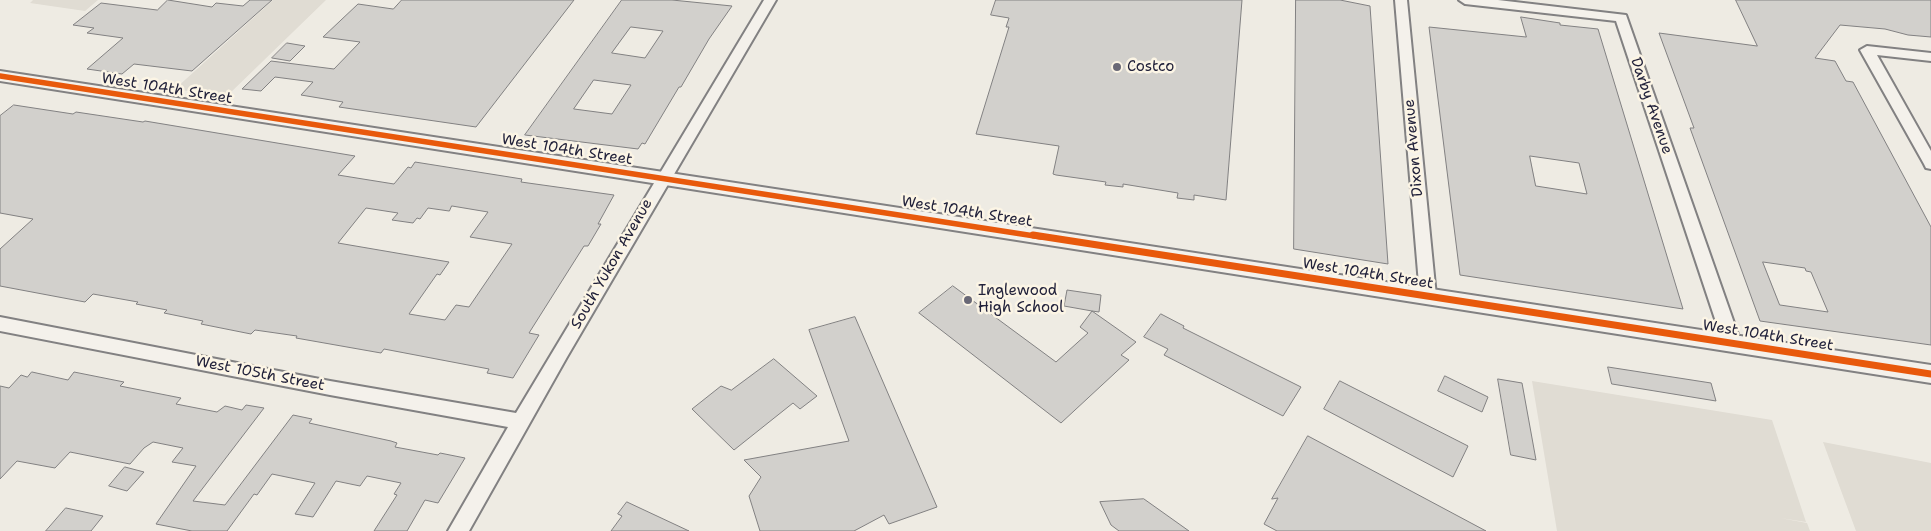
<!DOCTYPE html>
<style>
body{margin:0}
canvas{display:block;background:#eeebe3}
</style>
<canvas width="1931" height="531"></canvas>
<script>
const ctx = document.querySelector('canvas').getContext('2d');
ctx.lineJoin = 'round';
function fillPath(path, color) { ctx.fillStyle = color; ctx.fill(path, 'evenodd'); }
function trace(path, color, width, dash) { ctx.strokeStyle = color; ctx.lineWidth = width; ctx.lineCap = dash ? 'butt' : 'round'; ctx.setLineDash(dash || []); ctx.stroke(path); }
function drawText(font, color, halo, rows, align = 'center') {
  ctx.font = font + ' "Shantell Sans",sans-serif'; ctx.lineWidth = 5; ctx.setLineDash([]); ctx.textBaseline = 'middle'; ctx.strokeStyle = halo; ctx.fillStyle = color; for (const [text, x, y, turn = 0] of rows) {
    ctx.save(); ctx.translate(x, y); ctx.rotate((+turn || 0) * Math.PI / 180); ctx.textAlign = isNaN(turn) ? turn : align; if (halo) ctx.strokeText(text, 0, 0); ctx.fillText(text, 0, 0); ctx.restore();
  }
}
const green = new Path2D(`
 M 33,0 L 98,0 L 85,11 L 30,3 Z
 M 273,0 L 326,0 L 226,97 L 175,89 Z
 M 1532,381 L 1772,420 L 1806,522 L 1780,518 L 1807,523 L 1810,531 L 1557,531 Z
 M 1823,442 L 1931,463 L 1931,531 L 1856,531 Z`);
const building = new Path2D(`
 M 168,0 L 212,7 L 216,3 L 243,6 L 250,0 L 272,0 L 192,71 L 134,64 L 122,74 L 87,69 L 123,38 L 87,33 L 94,28 L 73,25 L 101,3 L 157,10 Z
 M 402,0 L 574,0 L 476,127 L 339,107 L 343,102 L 301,95 L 313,82 L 275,77 L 261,91 L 242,89 L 271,61 L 334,69 L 360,42 L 323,37 L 358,4 L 393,9 Z
 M 622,0 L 672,0 L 732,6 L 709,39 L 681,87 L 679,87 L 645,144 L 642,143 L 638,149 L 525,135 ZM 631,27 L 663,31 L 645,58 L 612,53 ZM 594,80 L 631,85 L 612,114 L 574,109 Z
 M 996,0 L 1242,0 L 1226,200 L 1194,195 L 1194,200 L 1177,198 L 1178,193 L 1123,184 L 1123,187 L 1105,185 L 1106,182 L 1056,175 L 1053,174 L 1059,146 L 976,134 L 1009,27 L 1006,27 L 1009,18 L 991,15 Z
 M 1296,0 L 1340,0 L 1370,6 L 1388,264 L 1294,249 Z
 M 1736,0 L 1931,0 L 1931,37 L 1908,35 L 1885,29 L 1840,25 L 1815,58 L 1835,61 L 1846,81 L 1853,82 L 1931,227 L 1931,345 L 1760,321 L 1690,128 L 1694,128 L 1659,33 L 1757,46 ZM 1763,262 L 1805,268 L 1806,271 L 1811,272 L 1828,312 L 1780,305 Z
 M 1521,17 L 1560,23 L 1560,25 L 1598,29 L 1683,309 L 1460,275 L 1429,27 L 1526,37 ZM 1530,156 L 1579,163 L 1587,194 L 1536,186 Z
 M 287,43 L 305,46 L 290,61 L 272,58 Z
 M 14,105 L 73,114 L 76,112 L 143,122 L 145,121 L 355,156 L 338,175 L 394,184 L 408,167 L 411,168 L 415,162 L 522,179 L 521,182 L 614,195 L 598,224 L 601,224 L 588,246 L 584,246 L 529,333 L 539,335 L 513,378 L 487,373 L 489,369 L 384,349 L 381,353 L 296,338 L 297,336 L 255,330 L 251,334 L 201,324 L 203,321 L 164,313 L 167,310 L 136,304 L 138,302 L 93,294 L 85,302 L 0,286 L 0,249 L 33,219 L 0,213 L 0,116 ZM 452,206 L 488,212 L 470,237 L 512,244 L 469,307 L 456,305 L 445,320 L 409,314 L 437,274 L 440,275 L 449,262 L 338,243 L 366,208 L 398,213 L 392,220 L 413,223 L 417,218 L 420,219 L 428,208 L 449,211 Z
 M 953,286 L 1056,362 L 1088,333 L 1080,327 L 1092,311 L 1064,306 L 1067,290 L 1101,295 L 1099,312 L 1092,311 L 1136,342 L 1121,355 L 1129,360 L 1061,423 L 919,313 Z
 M 1161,314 L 1184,326 L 1183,328 L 1301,387 L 1283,416 L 1164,355 L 1168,349 L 1144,337 Z
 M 855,317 L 937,507 L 889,524 L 884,515 L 854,531 L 760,531 L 749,496 L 761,477 L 744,460 L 849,441 L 809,330 Z
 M 774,359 L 817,396 L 800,409 L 793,403 L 734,450 L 692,409 L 721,386 L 731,390 Z
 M 1608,367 L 1711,383 L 1716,401 L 1612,384 Z
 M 32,372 L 68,380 L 74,372 L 124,382 L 120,386 L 181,398 L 176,404 L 217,412 L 225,406 L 242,410 L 246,405 L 264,408 L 193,501 L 225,505 L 293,415 L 312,419 L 309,423 L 391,441 L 397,443 L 395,447 L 438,455 L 440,453 L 465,458 L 438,503 L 425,500 L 407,531 L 374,531 L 397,495 L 394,494 L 401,483 L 367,476 L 360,486 L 336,481 L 313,517 L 295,514 L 315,483 L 272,474 L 257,495 L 254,494 L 227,531 L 192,531 L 156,524 L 196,466 L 172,462 L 183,448 L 153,442 L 144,448 L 130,464 L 70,452 L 55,468 L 17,461 L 0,479 L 0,386 L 9,388 L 21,375 L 27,377 Z
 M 1445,376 L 1488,397 L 1482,412 L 1438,391 Z
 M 1498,379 L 1522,383 L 1536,460 L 1511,455 Z
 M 1340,381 L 1468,446 L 1453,477 L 1324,409 Z
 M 1308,436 L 1486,531 L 1277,531 L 1264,524 L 1278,498 L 1272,499 Z
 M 125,467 L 144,472 L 127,491 L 109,486 Z
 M 1144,499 L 1189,531 L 1119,531 L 1111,525 L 1100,502 Z
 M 627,502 L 689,531 L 611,531 L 622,516 L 618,514 Z
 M 66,508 L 103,516 L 91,531 L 46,531 Z`);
const minor = new Path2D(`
 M 764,0 L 776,0 L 567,357 L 469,531 L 448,531 L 508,427 L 330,395 L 0,331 L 0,317 L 330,381 L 516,413 Z
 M 1395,0 L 1407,0 L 1436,296 L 1434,301 L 1428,302 L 1422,301 L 1420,296 Z
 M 1459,0 L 1498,0 L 1626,15 L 1741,343 L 1738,348 L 1732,350 L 1726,348 L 1723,343 L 1616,21 L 1465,4 Z
 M 1867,46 L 1931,53 L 1931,61 L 1877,55 L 1931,151 L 1931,169 L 1926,168 L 1924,164 L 1860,50 Z`);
const tertiary = new Path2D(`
 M 0,71 L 1931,365 L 1931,383 L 0,81 Z`);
const cyclewayFar1 = new Path2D(`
 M 0,76 L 1041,237`);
const cycleway = new Path2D(`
 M 1033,235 L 1931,374`);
const markers = [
 [1117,67,5,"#696876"],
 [968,300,5,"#696876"]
];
const poiNames = [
 ["Costco",1127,67],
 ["Inglewood",978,291],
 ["High School",978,308]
];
const streetNames = [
 ["West 104th Street",167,89,9],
 ["Darby Avenue",1651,106,71],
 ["Dixon Avenue",1414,148,-95],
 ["West 104th Street",567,150,9],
 ["West 104th Street",967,212,9],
 ["South Yukon Avenue",612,264,-60],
 ["West 104th Street",1368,274,9],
 ["West 104th Street",1768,336,9],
 ["West 105th Street",260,374,11]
];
fillPath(green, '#e0dcd3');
fillPath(building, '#d2d0cc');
trace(building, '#828182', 1);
trace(minor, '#828182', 4);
trace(tertiary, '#828182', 4);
fillPath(minor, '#f4f1eb');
fillPath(tertiary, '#f4f1eb');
trace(cyclewayFar1, '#e8590c', 5.5);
trace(cycleway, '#e8590c', 7);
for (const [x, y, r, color] of markers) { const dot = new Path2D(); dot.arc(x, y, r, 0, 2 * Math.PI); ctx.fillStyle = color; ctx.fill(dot); trace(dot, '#fcf5e5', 2); }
drawText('15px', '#22223b', '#fcf5e5', poiNames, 'left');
drawText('15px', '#22223b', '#fcf5e5', streetNames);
</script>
